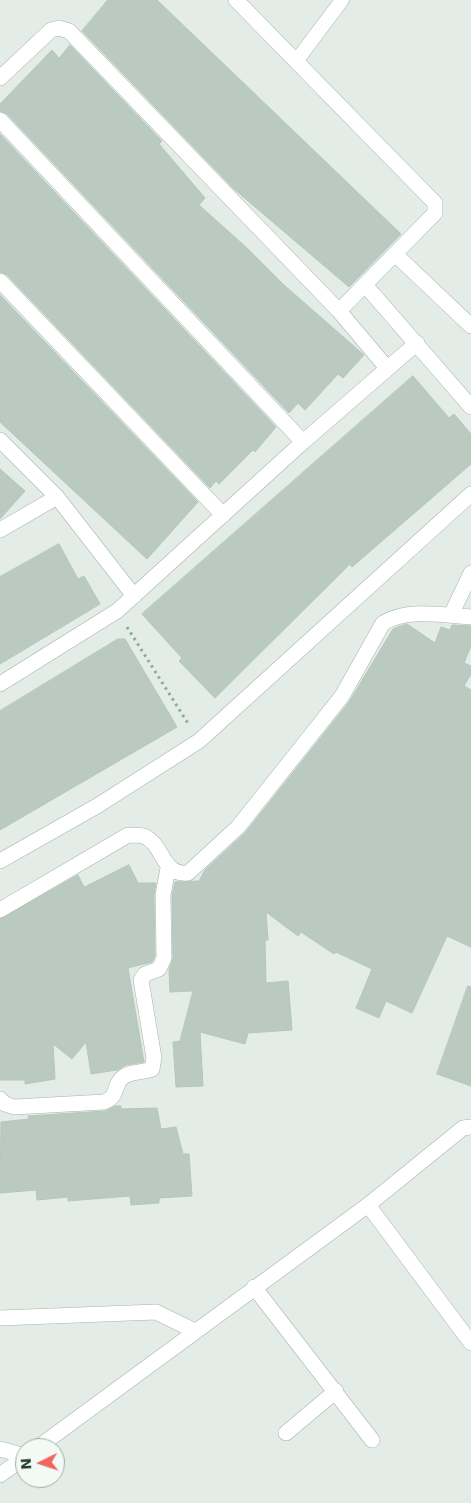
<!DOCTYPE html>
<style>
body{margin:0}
#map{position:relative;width:471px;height:1503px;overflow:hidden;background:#e3ece6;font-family:"DejaVu Sans",sans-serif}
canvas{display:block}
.north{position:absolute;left:15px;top:1438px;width:50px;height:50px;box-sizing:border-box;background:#f3f9f5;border:1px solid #a0aea7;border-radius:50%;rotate:266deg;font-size:14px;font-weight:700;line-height:20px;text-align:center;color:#233d31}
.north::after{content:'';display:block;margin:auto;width:18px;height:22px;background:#ef675e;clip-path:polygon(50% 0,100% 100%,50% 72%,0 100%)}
</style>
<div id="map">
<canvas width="471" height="1503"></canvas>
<div class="north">N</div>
</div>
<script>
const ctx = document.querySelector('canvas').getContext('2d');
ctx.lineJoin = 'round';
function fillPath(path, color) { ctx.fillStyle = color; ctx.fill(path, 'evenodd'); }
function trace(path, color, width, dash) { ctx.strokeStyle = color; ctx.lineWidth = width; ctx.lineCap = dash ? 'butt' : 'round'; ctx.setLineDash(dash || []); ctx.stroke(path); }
const building = new Path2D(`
 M 108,0 L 157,0 L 401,234 L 349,287 L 234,189 L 82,31 Z
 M 70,45 L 162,141 L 159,144 L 205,198 L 199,205 L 247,248 L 284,285 L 364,355 L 343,378 L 338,374 L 305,410 L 298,403 L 289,413 L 7,114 L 0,111 L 0,104 L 52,50 L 59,58 Z
 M 0,134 L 276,427 L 255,452 L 253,450 L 219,484 L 216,481 L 210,488 L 7,275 L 0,272 Z
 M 0,295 L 198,502 L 147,559 L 0,422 Z
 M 413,376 L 449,418 L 454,414 L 471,434 L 471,464 L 352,567 L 350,564 L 215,698 L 179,661 L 182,658 L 142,614 Z
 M 0,469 L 25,491 L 0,519 Z
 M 59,544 L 78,579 L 84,576 L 100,604 L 0,664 L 0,577 Z
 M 407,624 L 435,643 L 441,627 L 450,630 L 452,625 L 471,626 L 471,646 L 464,663 L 471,666 L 471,674 L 464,686 L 471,690 L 471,947 L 447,936 L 412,1013 L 386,1001 L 379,1018 L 356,1008 L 372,969 L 336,952 L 334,954 L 301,932 L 298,936 L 266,912 L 268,940 L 265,940 L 266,983 L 288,981 L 292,1030 L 248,1033 L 245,1044 L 200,1032 L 203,1086 L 176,1087 L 173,1042 L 180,1041 L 193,991 L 170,992 L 169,970 L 173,958 L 172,896 L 175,882 L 199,881 L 205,870 L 245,833 L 349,702 L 393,629 Z
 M 118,639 L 125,639 L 177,727 L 0,830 L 0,711 Z
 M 129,865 L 138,883 L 156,883 L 154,895 L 155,956 L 152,962 L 128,968 L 144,1062 L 126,1065 L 117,1070 L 91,1074 L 86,1042 L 72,1059 L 53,1044 L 55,1079 L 25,1084 L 25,1080 L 0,1080 L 0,919 L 78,875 L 84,887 Z
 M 468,986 L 471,987 L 471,1086 L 437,1074 Z
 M 115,1106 L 121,1106 L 121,1109 L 157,1108 L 161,1129 L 176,1127 L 183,1154 L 189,1154 L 192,1196 L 159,1198 L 159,1203 L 131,1205 L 130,1196 L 68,1201 L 68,1197 L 37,1200 L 36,1190 L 0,1193 L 1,1122 L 29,1119 L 28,1116 L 105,1111 Z`);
const path = new Path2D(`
 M 127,627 L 189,725`);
const lane = new Path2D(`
 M 297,60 L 342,0`);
const street = new Path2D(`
 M 236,0 L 435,203 L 435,213 L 339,311
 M 0,78 L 51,30 L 59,28 L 69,31 L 339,311 L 387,368
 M 0,120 L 303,442
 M 396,255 L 471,326
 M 0,281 L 223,515
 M 366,286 L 471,407
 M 0,440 L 57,497 L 134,596
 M 0,530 L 57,497
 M 451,615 L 471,573
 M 0,684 L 117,611 L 303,442 L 417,343
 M 0,861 L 97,806 L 199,741 L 471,494
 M 0,910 L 128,835 C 133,835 140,835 144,836 C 164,845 162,876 188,873 L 238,827 L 342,696 L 383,623 C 407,608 444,615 471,617
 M 0,1099 L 5,1104 L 14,1107 L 104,1102 C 120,1095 112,1087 122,1078 C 129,1071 142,1073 152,1069 L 154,1058 L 141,980 L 145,974 L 159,969 L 164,958 L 163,895 L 168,868
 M 368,1205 L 471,1343
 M 254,1287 L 372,1440
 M 0,1318 L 156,1312 L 195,1331
 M 286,1433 L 336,1391
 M 37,1448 L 368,1205 L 463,1128 L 471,1127
 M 0,1449 L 25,1456
 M 0,1475 L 25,1457`);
fillPath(building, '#bbcac1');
trace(building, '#b5c6bc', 1);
trace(lane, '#a6b4ac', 15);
trace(street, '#a6b4ac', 16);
trace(path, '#84af99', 3, [2.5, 4]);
trace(lane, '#fff', 14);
trace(street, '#fff', 15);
</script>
